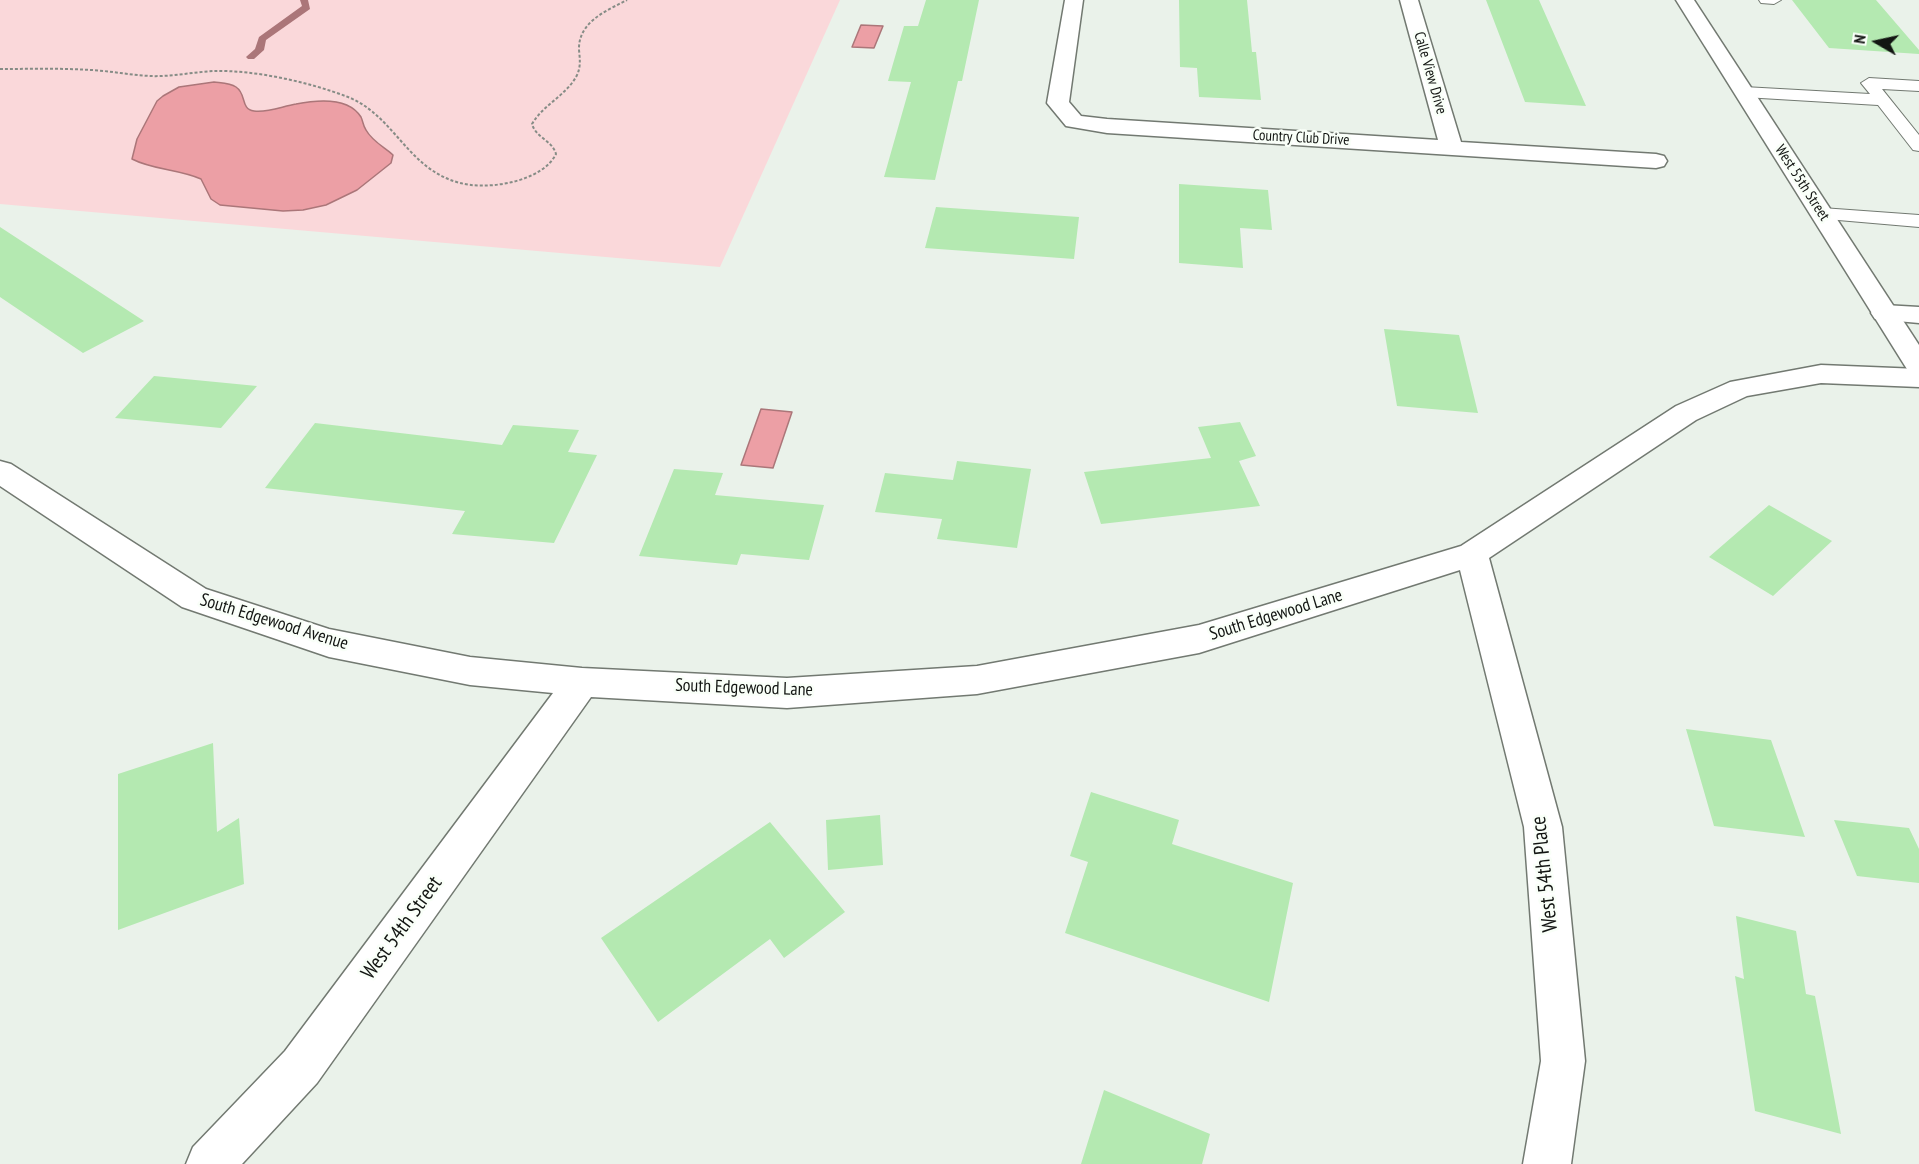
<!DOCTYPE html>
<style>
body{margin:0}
#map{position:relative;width:1919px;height:1164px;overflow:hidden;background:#eaf2ea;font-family:"PT Sans Narrow",sans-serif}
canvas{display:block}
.north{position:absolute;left:1847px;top:12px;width:60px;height:60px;-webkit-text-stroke:4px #f9fff8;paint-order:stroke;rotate:279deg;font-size:16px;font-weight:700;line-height:24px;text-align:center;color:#121512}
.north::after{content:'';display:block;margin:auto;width:21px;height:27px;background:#121512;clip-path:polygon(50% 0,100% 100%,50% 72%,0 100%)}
</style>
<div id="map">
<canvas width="1919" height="1164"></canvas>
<div class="north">N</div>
</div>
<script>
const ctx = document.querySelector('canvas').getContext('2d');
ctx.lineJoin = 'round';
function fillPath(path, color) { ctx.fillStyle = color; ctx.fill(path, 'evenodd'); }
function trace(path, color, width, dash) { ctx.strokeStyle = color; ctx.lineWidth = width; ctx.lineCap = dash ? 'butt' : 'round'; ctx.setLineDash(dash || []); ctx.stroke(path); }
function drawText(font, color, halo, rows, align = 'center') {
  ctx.font = font + ' "PT Sans Narrow",sans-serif'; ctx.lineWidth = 5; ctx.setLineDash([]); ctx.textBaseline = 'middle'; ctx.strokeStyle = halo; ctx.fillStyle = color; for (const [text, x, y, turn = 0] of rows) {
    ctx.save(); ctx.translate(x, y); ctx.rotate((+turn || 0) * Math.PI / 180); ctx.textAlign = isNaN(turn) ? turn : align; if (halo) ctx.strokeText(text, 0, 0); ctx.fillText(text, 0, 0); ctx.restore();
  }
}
const green = new Path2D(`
 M 0,0 L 840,0 L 720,267 L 0,204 Z`);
const water = new Path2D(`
 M 861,25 L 883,26 L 874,48 L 852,47 Z
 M 214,82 C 221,83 230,83 236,87 C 247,94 240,109 254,111 C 268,113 283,106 296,104 C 316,100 348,96 361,117 C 363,121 363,126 366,130 C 372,141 384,147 393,155 L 391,163 L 357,190 L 326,205 L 303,210 L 283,211 L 220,205 L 211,199 L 201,179 C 178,169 153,170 132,159 L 137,139 L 157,101 L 163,96 L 179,87 Z
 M 761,409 L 792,412 L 773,468 L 741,465 Z`);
const stream = new Path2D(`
 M 300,0 L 308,0 L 310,9 L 266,40 L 264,50 L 254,59 L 248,59 L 246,57 L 255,49 L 259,37 L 302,6 Z`);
const building = new Path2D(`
 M 926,0 L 979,0 L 962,81 L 958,81 L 935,180 L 884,177 L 911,82 L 888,81 L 904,26 L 918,26 Z
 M 1179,0 L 1247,0 L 1252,52 L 1256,52 L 1261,100 L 1199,97 L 1197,68 L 1180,67 Z
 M 1486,0 L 1539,0 L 1586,106 L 1525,102 Z
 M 1792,0 L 1876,0 L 1919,50 L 1919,54 L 1829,48 Z
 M 1179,184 L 1268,190 L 1272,230 L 1240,228 L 1243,268 L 1179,263 Z
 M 936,207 L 1079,217 L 1074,259 L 925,248 Z
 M 0,227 L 144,321 L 83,353 L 0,297 Z
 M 1384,329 L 1459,335 L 1478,413 L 1397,406 Z
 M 154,376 L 257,386 L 221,428 L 115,418 Z
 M 1240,422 L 1256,456 L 1239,461 L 1260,506 L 1101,524 L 1084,472 L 1211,458 L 1198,427 Z
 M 315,423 L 502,445 L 513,425 L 579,430 L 568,452 L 597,455 L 554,543 L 452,534 L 465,511 L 265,488 Z
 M 957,461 L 1031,469 L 1017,548 L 937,539 L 942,519 L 875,512 L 885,473 L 953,480 Z
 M 674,469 L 723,473 L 715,495 L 824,505 L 809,560 L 741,554 L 737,565 L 639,556 Z
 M 1769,505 L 1832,541 L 1773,596 L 1709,557 Z
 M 1686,729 L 1771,740 L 1805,837 L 1714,826 Z
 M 213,743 L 217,832 L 239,818 L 244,884 L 118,930 L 118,774 Z
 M 1091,792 L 1179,820 L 1172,844 L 1293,883 L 1269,1002 L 1065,933 L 1088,862 L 1070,856 Z
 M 880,815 L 883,865 L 828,870 L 826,820 Z
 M 1834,820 L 1909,828 L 1919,849 L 1919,883 L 1857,876 Z
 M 770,822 L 845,912 L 784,958 L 770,939 L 658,1022 L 601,938 Z
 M 1736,916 L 1796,931 L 1806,994 L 1815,996 L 1841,1134 L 1755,1111 L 1735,976 L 1744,979 Z
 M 1104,1090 L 1210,1134 L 1202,1164 L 1081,1164 Z`);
const path = new Path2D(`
 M 0,69 C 30,69 61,68 91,70 C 111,71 130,75 150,76 C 171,77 193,72 214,71 C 255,70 309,82 348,97 C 398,117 409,177 471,185 C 497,188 543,180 556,154 C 552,140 536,138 532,124 C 543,105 565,96 576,77 C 581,68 580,60 579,50 C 578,22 606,11 627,0`);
const lane = new Path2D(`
 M 1759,0 L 1781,0 L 1774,4 L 1761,3 Z
 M 1869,78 L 1919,81 L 1919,91 L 1882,89 L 1919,135 L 1919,151 L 1913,150 L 1878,105 L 1744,97 L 1736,92 L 1744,87 L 1870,94 L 1861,83 Z
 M 1822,208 L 1919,215 L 1919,227 L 1815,218 L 1813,214 L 1815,210 Z`);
const street = new Path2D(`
 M 1065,0 L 1083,0 L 1069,102 L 1081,116 L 1107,119 L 1438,140 L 1400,0 L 1418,0 L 1461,142 L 1656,154 L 1664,156 L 1667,161 L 1664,166 L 1656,168 L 1107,133 L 1066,126 L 1047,103 Z
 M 1884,305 L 1919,307 L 1919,323 L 1875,319 L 1871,313 L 1875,307 Z
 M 1821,365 L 1919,369 L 1919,387 L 1821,383 L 1747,396 L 1696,420 L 1489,558 L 1562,827 L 1585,1061 L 1571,1164 L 1523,1164 L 1541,1061 L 1524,827 L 1460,570 L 1199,653 L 977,694 L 787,708 L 591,697 L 317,1083 L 242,1164 L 186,1164 L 193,1147 L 285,1051 L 553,693 L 470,685 L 329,657 L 182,607 L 0,486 L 0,461 L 11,464 L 206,589 L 329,629 L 470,657 L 582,668 L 787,678 L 977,666 L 1199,625 L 1461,546 L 1676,406 L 1730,382 Z`);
const secondary = new Path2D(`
 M 1676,0 L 1694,0 L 1919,345 L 1919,375 L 1909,372 L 1905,366 Z`);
const farStreetnames = [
 ["Calle View Drive",1430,73,74],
 ["Country Club Drive",1301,138,3],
 ["West 55th Street",1802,183,57]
];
const streetNames = [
 ["South Edgewood Lane",1276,615,-17],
 ["South Edgewood Avenue",274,622,17],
 ["South Edgewood Lane",744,688,2]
];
const nearStreetnames = [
 ["West 54th Place",1545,874,-96],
 ["West 54th Street",402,928,-54]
];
fillPath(green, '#fad8da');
fillPath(water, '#ec9fa5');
trace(water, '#ab7679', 1.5);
fillPath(stream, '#ab7679');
fillPath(building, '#b4e9b1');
trace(lane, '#727971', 2);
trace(street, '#727971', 3);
trace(secondary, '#727971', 3);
trace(path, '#868c86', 2, [3, 2]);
fillPath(lane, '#fff');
fillPath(street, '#fff');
fillPath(secondary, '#fff');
drawText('15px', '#121512', '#f9fff8', farStreetnames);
drawText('18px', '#121512', '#f9fff8', streetNames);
drawText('21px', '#121512', '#f9fff8', nearStreetnames);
</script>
